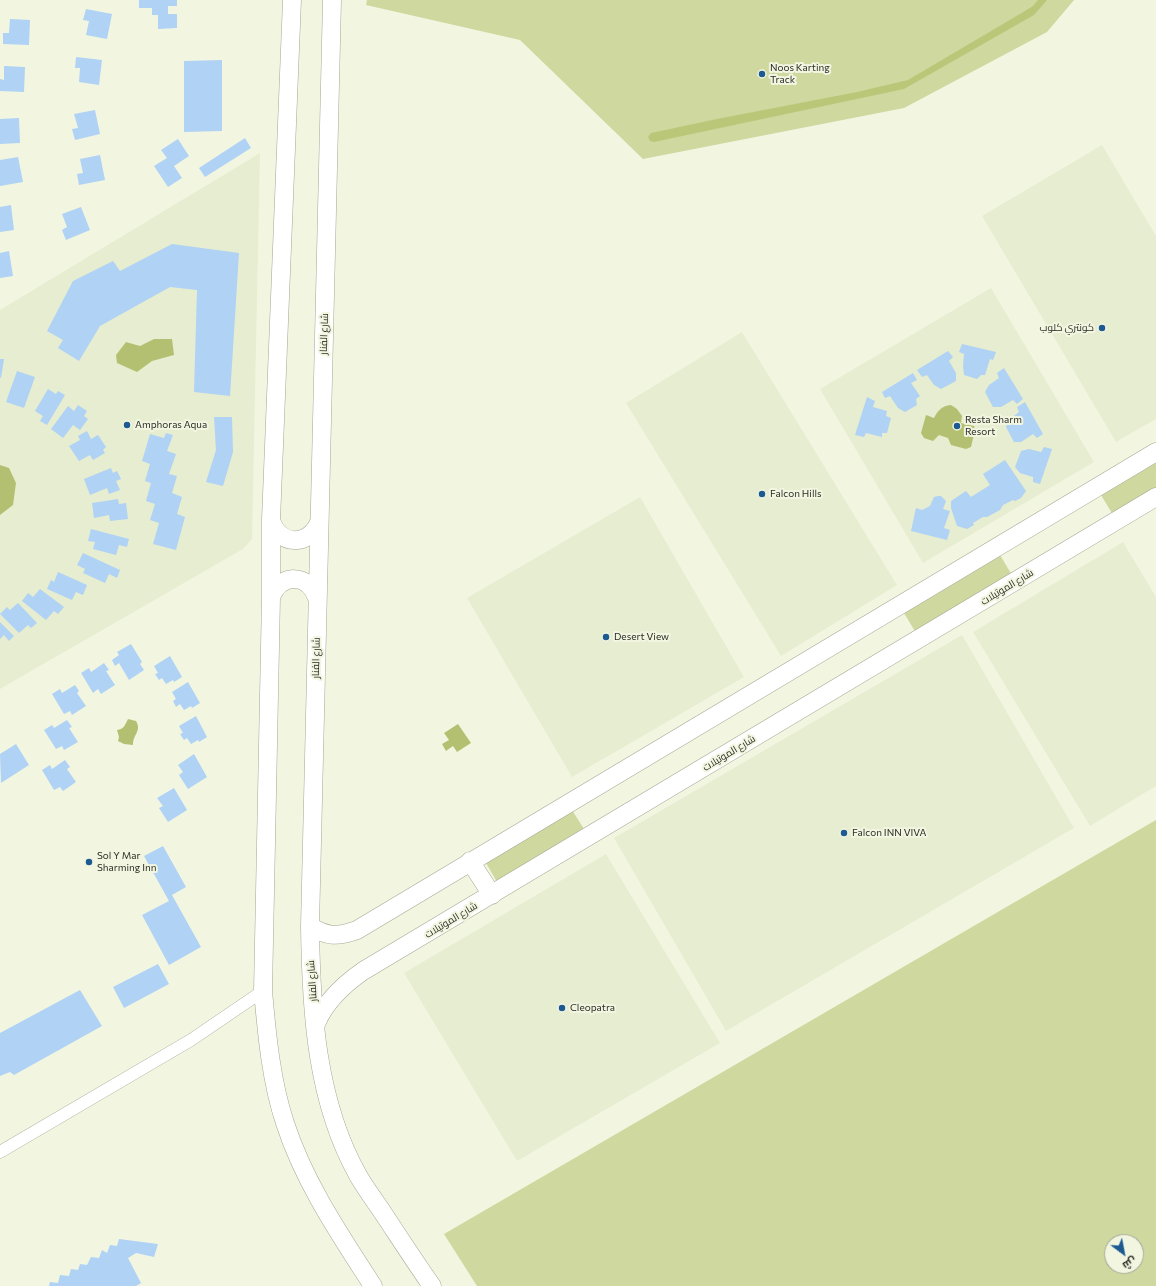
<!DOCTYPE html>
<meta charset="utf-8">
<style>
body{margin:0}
#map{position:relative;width:1156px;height:1286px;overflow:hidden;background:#f2f6e1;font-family:Commissioner,Cairo,sans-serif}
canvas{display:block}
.north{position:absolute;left:1104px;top:1234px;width:40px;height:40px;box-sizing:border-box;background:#f2f6e1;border:1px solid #a3a696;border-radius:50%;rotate:148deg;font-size:11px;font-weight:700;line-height:16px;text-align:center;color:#2c2e26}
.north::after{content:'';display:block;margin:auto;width:14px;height:18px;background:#1d5a91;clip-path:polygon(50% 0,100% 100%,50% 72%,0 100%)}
</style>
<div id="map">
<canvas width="1156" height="1286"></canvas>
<div class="north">ش</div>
</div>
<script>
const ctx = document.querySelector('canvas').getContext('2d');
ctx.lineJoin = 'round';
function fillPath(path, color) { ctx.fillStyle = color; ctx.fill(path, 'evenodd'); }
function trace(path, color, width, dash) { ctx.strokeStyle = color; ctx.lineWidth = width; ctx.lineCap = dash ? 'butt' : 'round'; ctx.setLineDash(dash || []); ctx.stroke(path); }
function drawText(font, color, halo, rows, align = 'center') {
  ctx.font = font + ' Commissioner,Cairo,sans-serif'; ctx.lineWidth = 4; ctx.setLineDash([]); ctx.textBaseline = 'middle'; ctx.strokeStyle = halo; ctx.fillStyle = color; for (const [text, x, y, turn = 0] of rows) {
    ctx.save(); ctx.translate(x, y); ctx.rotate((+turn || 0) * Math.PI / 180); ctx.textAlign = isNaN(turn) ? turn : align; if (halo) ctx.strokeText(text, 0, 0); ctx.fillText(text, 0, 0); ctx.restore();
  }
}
const built = new Path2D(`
 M 1102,145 L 1156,236 L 1156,419 L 1116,442 L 982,216 Z
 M 260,153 L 252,539 L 243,549 L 0,689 L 0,310 Z
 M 991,288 L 1094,462 L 923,563 L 820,389 Z
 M 742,332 L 897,585 L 781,656 L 626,403 Z
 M 640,497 L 744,677 L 572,777 L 467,598 Z
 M 1123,542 L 1156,597 L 1156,786 L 1090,826 L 973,632 Z
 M 962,635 L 1074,828 L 726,1031 L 614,838 Z
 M 606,854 L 720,1043 L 517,1161 L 404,973 Z`);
const green = new Path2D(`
 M 367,0 L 1074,0 L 1047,32 L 904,108 L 643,159 L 520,40 L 366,5 Z
 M 1156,462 L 1156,489 L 1113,515 L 1101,495 Z
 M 1000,555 L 1012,575 L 916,633 L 904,613 Z
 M 572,810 L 584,829 L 497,882 L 486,863 Z
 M 1156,820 L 1156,1286 L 477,1286 L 444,1234 ZM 1112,1242 L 1136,1242 L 1136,1266 L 1112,1266 Z`);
const forest = new Path2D(`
 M 1038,0 L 1047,0 L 1034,15 L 904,89 L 654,142 L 650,141 L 648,137 L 651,133 L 717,119 L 857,92 L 908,80 L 1025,11 L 1033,6 Z`);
const water = new Path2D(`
 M 154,339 L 172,339 L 174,355 L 152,361 L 137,372 L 117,363 L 116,355 L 126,342 L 140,346 Z
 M 951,405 L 957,409 L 962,416 L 961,423 L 974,426 L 975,430 L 971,447 L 966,449 L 951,445 L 948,438 L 939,435 L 933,441 L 924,438 L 921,433 L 926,415 L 934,418 C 938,410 942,406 951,405 Z
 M 0,465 L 9,468 L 16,483 L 13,505 L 0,515 Z
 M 128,719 L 136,721 C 142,731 133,734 133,745 L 124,744 L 118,741 L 119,737 L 117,730 C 124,729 125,725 128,719 Z
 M 458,724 L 471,743 L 457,752 L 453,746 L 446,751 L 442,744 L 449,740 L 444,733 Z`);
const building = new Path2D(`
 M 139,0 L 177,0 L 177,6 L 168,6 L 168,14 L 177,14 L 177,28 L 158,29 L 158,15 L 152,15 L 152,8 L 139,8 Z
 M 86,9 L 112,14 L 107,39 L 86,35 L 89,21 L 83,20 Z
 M 10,19 L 30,20 L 29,45 L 3,44 L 3,33 L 9,33 Z
 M 76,57 L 102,60 L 99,85 L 79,82 L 80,68 L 75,68 Z
 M 222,60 L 222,131 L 184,132 L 184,61 Z
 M 4,66 L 25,67 L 24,92 L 0,91 L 0,79 L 4,80 Z
 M 95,110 L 100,134 L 75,140 L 72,129 L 78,128 L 74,114 Z
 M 19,118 L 20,143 L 0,144 L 0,119 Z
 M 245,138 L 251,148 L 205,177 L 199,168 Z
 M 178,139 L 189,156 L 174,166 L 182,178 L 168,187 L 154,166 L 167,158 L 161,150 Z
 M 100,155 L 105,180 L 79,185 L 77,174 L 83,173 L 80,159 Z
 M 18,157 L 23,182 L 0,186 L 0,160 Z
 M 11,205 L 14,230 L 0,232 L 0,207 Z
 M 81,207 L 90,230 L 66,240 L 62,230 L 67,227 L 62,214 Z
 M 172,244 L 239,253 L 230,396 L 194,392 L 197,290 L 170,287 L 100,326 L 79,361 L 58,348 L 63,340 L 47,331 L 73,281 L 113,261 L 120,271 Z
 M 9,251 L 13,276 L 0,278 L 0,253 Z
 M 962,344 L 996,352 L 993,360 L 990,359 L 985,375 L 981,375 L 977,379 L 964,375 L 963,366 L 964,354 L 959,352 Z
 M 948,351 L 953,357 L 949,361 L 956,373 L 956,381 L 941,389 L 934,385 L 927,375 L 922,377 L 917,370 Z
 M 0,359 L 4,359 L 1,378 L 0,377 Z
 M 1004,368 L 1023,399 L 1017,404 L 1013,400 L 1001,407 L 993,407 L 985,392 L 989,385 L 999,378 L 997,373 Z
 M 17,371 L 35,377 L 24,408 L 6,402 Z
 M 913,373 L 917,380 L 911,383 L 920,396 L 916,399 L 917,405 L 905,412 L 898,408 L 890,396 L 885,398 L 882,392 Z
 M 48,389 L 56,394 L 58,391 L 65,395 L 47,425 L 40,421 L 43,416 L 35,411 Z
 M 867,397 L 875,401 L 873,407 L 887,411 L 886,416 L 891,418 L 887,433 L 882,433 L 882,437 L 866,433 L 864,437 L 855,435 Z
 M 1025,402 L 1043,434 L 1037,438 L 1033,434 L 1021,442 L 1014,442 L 1006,427 L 1009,420 L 1019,412 L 1017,407 Z
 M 78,405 L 87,411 L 84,416 L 88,419 L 80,430 L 73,425 L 63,438 L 51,429 L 68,406 L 74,411 Z
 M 214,417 L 232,417 L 233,452 L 223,486 L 206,482 L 216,450 Z
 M 87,431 L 91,439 L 98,435 L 106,447 L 103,450 L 105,453 L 93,460 L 90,455 L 79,461 L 69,446 L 80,440 L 78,436 Z
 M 166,433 L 173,435 L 167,451 L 176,454 L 169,474 L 177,476 L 172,493 L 182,497 L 177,514 L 185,517 L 176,550 L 153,544 L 159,523 L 150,520 L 155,504 L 146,501 L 151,483 L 145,481 L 150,464 L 142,461 L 150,434 L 164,438 Z
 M 1044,447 L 1052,449 L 1040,484 L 1033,482 L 1033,477 L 1020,473 L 1015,467 L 1021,451 L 1029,449 L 1041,452 Z
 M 1005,460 L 1026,491 L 1021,498 L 1015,501 L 1013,500 L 1003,505 L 1000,510 L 987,517 L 983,517 L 973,523 L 974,525 L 967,529 L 957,526 L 951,508 L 951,501 L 966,491 L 971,497 L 990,485 L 983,474 Z
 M 111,468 L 113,473 L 117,471 L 121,479 L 116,481 L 120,490 L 109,494 L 107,488 L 90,495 L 84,479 Z
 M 938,496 L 941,496 L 946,501 L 943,509 L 950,511 L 944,528 L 950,530 L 947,540 L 911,531 L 916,508 L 922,510 L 930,506 L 934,497 Z
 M 118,499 L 119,504 L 126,503 L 128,519 L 110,521 L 109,515 L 94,518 L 92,503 Z
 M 91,529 L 129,539 L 127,547 L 119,545 L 116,555 L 93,549 L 95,542 L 88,541 Z
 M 83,553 L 120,570 L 117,578 L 109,574 L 105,583 L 83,573 L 85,569 L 77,565 Z
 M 58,572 L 87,585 L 83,595 L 76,592 L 72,600 L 47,589 L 51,580 L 54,582 Z
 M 40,589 L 64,607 L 58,614 L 54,611 L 46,620 L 22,601 L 28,593 L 33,597 Z
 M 18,603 L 37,623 L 31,628 L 28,625 L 19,633 L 0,614 L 7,607 L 10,610 Z
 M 0,622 L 14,636 L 9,641 L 4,635 L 0,639 Z
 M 131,644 L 142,662 L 140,664 L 144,670 L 129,680 L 119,663 L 115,666 L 112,660 L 119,655 L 117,652 Z
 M 170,656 L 182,677 L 174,682 L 173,680 L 166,684 L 162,678 L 159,680 L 155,674 L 158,673 L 154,666 Z
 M 104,663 L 109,670 L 106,671 L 115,685 L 101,694 L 98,689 L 93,693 L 81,673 L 89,668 L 91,672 Z
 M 188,682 L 200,703 L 192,708 L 191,706 L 184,710 L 180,704 L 176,707 L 173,701 L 176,699 L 172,692 Z
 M 75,685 L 79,691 L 77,693 L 86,706 L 72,715 L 70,711 L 64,714 L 52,694 L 60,689 L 62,693 Z
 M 196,716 L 207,737 L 199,742 L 198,740 L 191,744 L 187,738 L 184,740 L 180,734 L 183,733 L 179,726 Z
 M 67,720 L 72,727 L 69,728 L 78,742 L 64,750 L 62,746 L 56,749 L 44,730 L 52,725 L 54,728 Z
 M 16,744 L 29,765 L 1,783 L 0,754 Z
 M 194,754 L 207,777 L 188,789 L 179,775 L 183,772 L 178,765 Z
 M 65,760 L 70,767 L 67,769 L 76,782 L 63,791 L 60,787 L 54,790 L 42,770 L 50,765 L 52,769 Z
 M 174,788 L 187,810 L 168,822 L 159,808 L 163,806 L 157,798 Z
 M 163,846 L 186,887 L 172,895 L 201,947 L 169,965 L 142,915 L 169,901 L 144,856 Z
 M 158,964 L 169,984 L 124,1008 L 113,987 Z
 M 80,990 L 102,1026 L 14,1075 L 10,1072 L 0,1076 L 0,1033 Z
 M 119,1239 L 158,1244 L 154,1257 L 136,1253 L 128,1258 L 141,1283 L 136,1286 L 49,1286 L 50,1282 L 58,1283 L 60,1275 L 69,1276 L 71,1269 L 78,1270 L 80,1264 L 87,1265 L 91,1257 L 99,1258 L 102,1250 L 107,1253 L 110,1245 L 117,1246 Z`);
const street = new Path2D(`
 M 0,1152 L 191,1040 L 263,991`);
const secondary = new Path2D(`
 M 292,0 L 271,520 L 271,597 L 263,991 C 267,1035 271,1081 285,1123 C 304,1182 340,1235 373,1286
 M 332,0 L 310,926 C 311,1010 316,1102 359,1177 C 366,1189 375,1201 383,1213 C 399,1237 415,1262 432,1286
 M 271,520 C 279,546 309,547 319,522
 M 271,597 C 281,573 308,573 317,598
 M 470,861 L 492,895
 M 310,926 C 327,937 338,937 357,930 L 1156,452
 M 316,1024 C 325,1002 343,985 363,971 L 1156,497`);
const markers = [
 [762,74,4,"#1d5a91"],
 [1102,328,4,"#1d5a91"],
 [127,425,4,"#1d5a91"],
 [957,426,4,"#1d5a91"],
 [762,494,4,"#1d5a91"],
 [606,637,4,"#1d5a91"],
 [844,833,4,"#1d5a91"],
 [89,862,4,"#1d5a91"],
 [562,1008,4,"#1d5a91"]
];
const poiNames = [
 ["Noos Karting",770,68],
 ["Track",770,80],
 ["كونتري كلوب",1094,328,"right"],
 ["Resta Sharm",965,420],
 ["Resort",965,432],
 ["Amphoras Aqua",135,425],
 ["Falcon Hills",770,494],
 ["Desert View",614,637],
 ["Falcon INN VIVA",852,833],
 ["Sol Y Mar",97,856],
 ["Sharming Inn",97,868],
 ["Cleopatra",570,1008]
];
const streetNames = [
 ["شارع الفنار",324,334,-88],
 ["شارع الموتيلات",1007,587,-31],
 ["شارع الفنار",316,658,-89],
 ["شارع الموتيلات",729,753,-31],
 ["شارع الموتيلات",451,920,-31],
 ["شارع الفنار",312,981,-94]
];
fillPath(built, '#e7edd0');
fillPath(green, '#ced89f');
fillPath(forest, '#bbc778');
fillPath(water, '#b4c071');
fillPath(building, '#afd2f5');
trace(street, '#a3a793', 13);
trace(secondary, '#a3a793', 19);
trace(street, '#fff', 12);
trace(secondary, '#fff', 18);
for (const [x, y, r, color] of markers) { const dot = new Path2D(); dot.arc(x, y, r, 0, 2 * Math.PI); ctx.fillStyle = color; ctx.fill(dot); trace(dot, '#f2f6e1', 1.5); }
drawText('10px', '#2c2e26', '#f2f6e1', poiNames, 'left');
drawText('10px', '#2c2e26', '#f2f6e1', streetNames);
</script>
